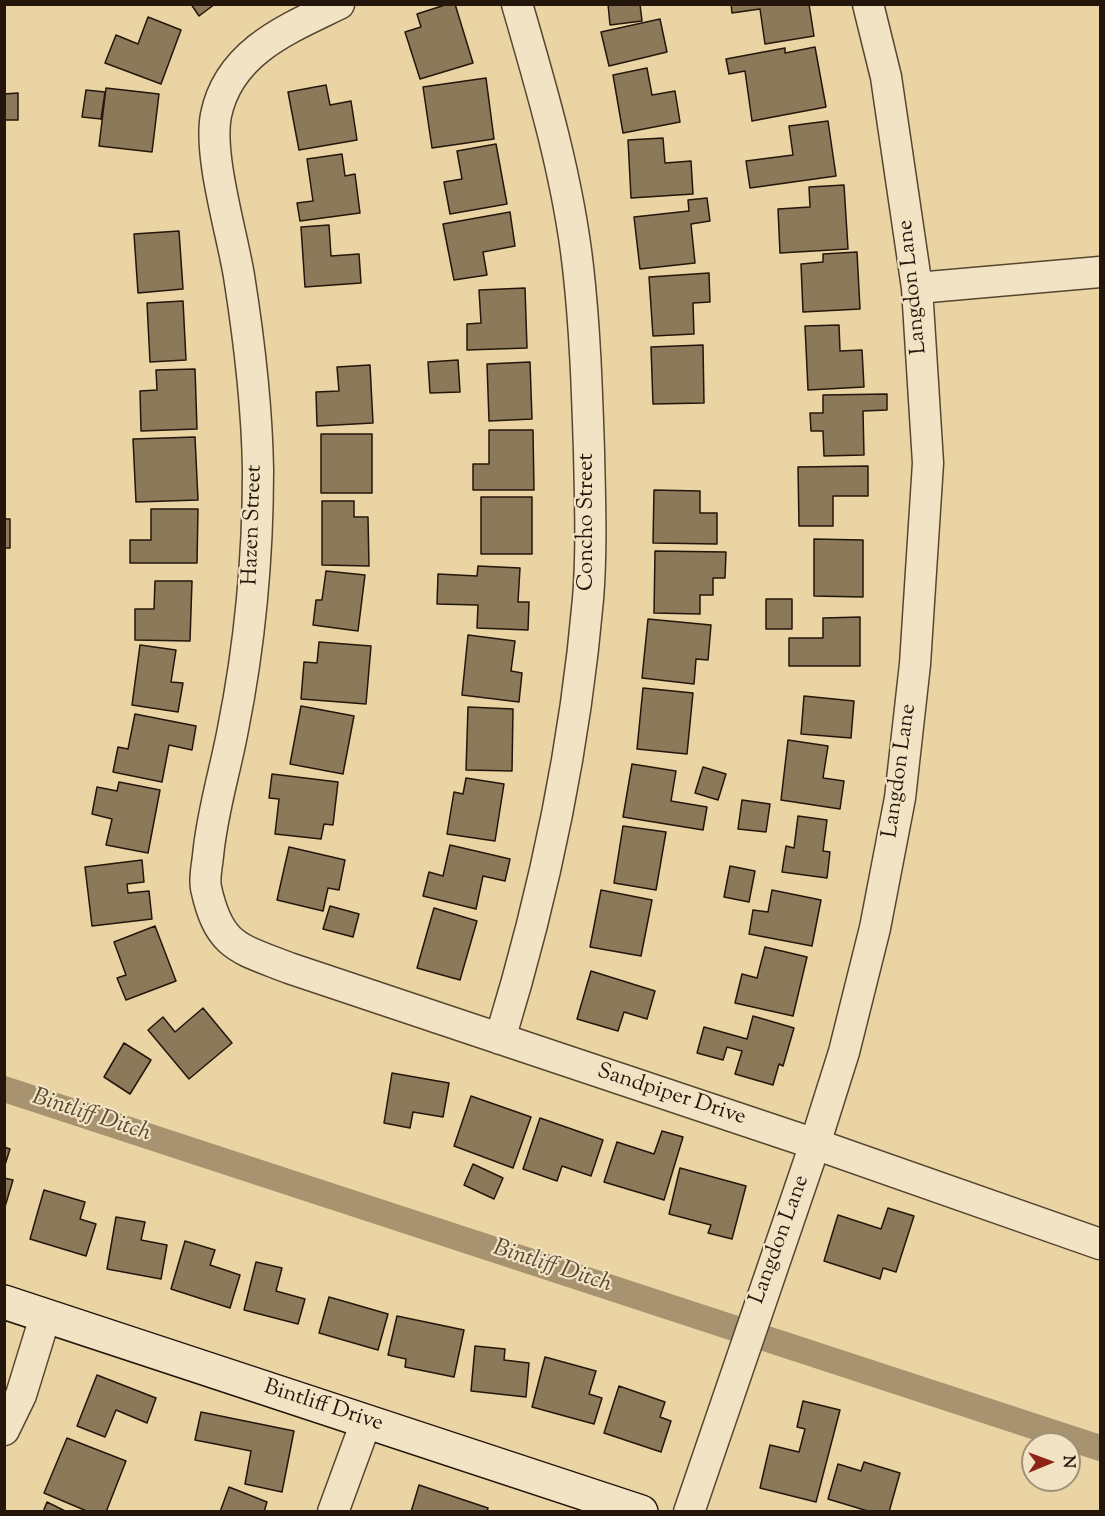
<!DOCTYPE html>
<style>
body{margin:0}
#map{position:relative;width:1105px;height:1516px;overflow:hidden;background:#ead4a3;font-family:"Sorts Mill Goudy",serif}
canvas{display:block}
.frame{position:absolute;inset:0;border:6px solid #24160b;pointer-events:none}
.north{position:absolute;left:1021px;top:1432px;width:60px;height:60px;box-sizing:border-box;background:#f1e3c3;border:2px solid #9f9179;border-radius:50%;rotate:89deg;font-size:16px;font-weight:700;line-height:24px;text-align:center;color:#24160b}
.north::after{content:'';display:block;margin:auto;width:21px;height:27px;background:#8f2418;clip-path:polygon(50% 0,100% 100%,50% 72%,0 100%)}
</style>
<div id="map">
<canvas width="1105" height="1516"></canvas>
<div class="frame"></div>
<div class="north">N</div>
</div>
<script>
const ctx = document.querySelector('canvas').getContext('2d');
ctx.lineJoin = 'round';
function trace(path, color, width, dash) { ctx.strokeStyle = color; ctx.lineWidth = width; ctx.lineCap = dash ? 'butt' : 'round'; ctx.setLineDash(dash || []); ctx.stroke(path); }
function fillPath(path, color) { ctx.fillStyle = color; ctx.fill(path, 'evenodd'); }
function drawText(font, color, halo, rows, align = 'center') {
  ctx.font = font + ' "Sorts Mill Goudy",serif'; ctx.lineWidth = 4.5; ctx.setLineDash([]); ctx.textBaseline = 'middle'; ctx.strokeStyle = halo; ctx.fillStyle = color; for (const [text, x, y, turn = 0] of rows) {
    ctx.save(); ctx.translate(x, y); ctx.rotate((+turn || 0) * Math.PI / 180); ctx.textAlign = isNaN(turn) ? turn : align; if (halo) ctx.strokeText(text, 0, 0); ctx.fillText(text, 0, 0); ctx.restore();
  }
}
const canal = new Path2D(`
 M 4,1089 L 1100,1448`);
const building = new Path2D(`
 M 191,4 L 215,4 L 199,16 Z
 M 448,4 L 455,4 L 473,63 L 420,79 L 405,32 L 421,27 L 417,14 Z
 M 608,4 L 640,4 L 642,21 L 610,25 Z
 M 731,4 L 809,4 L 814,36 L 765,44 L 760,9 L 732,13 Z
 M 148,17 L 181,30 L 161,84 L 105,63 L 116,35 L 138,44 Z
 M 660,19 L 667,52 L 609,66 L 601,32 Z
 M 815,47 L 826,107 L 752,121 L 745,71 L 729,74 L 726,59 L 785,48 L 785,53 Z
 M 647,68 L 652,95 L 675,91 L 680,122 L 623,133 L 613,75 Z
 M 486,78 L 494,139 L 432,148 L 423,87 Z
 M 326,85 L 330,105 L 351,101 L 357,140 L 299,150 L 288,92 Z
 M 106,88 L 159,94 L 152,152 L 99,146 Z
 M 86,90 L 105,92 L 101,119 L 82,117 Z
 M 18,93 L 18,120 L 5,120 L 4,143 L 4,94 Z
 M 828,121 L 836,176 L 750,188 L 746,161 L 793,155 L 789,126 Z
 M 663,138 L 665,163 L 691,161 L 693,194 L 631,198 L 628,140 Z
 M 496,144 L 507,204 L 450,214 L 444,182 L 462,179 L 457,151 Z
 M 342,154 L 345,176 L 355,174 L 360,213 L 300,221 L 297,203 L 313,201 L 307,159 Z
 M 844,185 L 848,249 L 780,253 L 778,209 L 810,207 L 809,187 Z
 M 707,198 L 710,221 L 691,224 L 695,263 L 640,269 L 634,217 L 689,211 L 688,200 Z
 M 510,212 L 515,246 L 483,252 L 487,275 L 454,280 L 443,224 Z
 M 329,225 L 331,256 L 359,254 L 361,283 L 305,287 L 301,227 Z
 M 179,231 L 183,289 L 138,293 L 134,234 Z
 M 857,252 L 860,309 L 803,312 L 801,264 L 823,262 L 823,254 Z
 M 709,273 L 710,302 L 693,303 L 694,334 L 653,336 L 649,277 Z
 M 525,288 L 527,348 L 467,350 L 467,324 L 481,323 L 479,290 Z
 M 183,301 L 186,360 L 150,362 L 147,303 Z
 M 839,325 L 840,351 L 862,350 L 864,387 L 808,390 L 805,326 Z
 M 703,345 L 704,403 L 653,404 L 651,347 Z
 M 458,360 L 460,392 L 430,393 L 428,362 Z
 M 530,362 L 532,419 L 489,421 L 487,364 Z
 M 370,365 L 373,423 L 317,426 L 316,392 L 339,391 L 337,367 Z
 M 195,369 L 197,429 L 141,431 L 140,391 L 157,390 L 156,370 Z
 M 887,394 L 887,410 L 863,411 L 864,455 L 824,456 L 823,431 L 811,431 L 810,413 L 823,413 L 823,395 Z
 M 489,430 L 533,430 L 534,490 L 473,490 L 473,464 L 489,464 Z
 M 321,434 L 372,434 L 372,493 L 321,493 Z
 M 195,437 L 198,500 L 136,502 L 133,439 Z
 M 868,466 L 868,496 L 833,496 L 833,526 L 799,526 L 798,467 Z
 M 654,490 L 700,491 L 700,513 L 717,513 L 717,544 L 653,543 Z
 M 481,497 L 532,497 L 532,554 L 481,554 Z
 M 322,501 L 354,501 L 354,517 L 368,517 L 369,566 L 322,565 Z
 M 151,509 L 198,509 L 197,563 L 130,563 L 130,540 L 151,540 Z
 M 4,519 L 10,519 L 10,548 L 4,548 Z
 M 814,539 L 863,540 L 863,597 L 814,596 Z
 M 655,551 L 726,552 L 725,578 L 713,578 L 713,595 L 700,595 L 700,614 L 654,613 Z
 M 478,566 L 520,568 L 518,602 L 529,602 L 528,630 L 477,628 L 478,605 L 437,604 L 438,574 L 477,576 Z
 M 326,571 L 365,575 L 358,631 L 313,625 L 316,600 L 322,600 Z
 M 155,581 L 192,581 L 190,641 L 135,640 L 135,609 L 154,609 Z
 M 766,599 L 792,599 L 792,629 L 766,629 Z
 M 860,617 L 860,666 L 789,666 L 789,638 L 823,638 L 823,618 Z
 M 648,619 L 711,625 L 708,660 L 696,659 L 694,684 L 642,678 Z
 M 468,635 L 515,641 L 511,671 L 522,673 L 519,702 L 462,695 Z
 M 319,642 L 371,646 L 366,704 L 301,699 L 304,662 L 317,663 Z
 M 140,645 L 176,650 L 171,682 L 183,683 L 178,712 L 132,705 Z
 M 643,688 L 693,693 L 687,754 L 637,749 Z
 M 804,696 L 854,701 L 851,738 L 801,734 Z
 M 301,706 L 354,716 L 343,774 L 290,764 Z
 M 468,707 L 513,709 L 512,771 L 466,770 Z
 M 135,714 L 196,726 L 192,750 L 169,745 L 162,782 L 113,772 L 118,747 L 128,749 Z
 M 788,740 L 828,746 L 823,778 L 844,781 L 840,809 L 781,800 Z
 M 632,764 L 676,771 L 671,801 L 707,807 L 703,830 L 623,817 Z
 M 703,767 L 726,774 L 718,800 L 695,793 Z
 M 272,774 L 338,782 L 333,825 L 324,824 L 321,839 L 275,834 L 279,799 L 269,798 Z
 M 466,778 L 504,784 L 495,841 L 447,834 L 454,792 L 463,794 Z
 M 119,782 L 160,790 L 148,853 L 106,845 L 112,819 L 92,814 L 97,787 L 117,791 Z
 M 742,800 L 770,804 L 766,832 L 738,829 Z
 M 798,816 L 827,820 L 823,851 L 830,852 L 827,878 L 782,872 L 786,846 L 794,848 Z
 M 623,826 L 666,832 L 656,890 L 614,883 Z
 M 450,845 L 510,859 L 505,881 L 483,876 L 476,909 L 423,896 L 429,872 L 443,876 Z
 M 289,847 L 345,860 L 339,890 L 328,888 L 323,911 L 277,900 Z
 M 142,860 L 144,882 L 127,884 L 128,893 L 149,891 L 152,919 L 92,926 L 85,867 Z
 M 730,866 L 755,871 L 749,902 L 724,897 Z
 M 601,890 L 652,900 L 641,956 L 590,947 Z
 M 772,890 L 821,900 L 812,946 L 749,934 L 753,910 L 768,912 Z
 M 330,906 L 359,914 L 353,937 L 323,929 Z
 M 434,908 L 477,921 L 460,980 L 417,968 Z
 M 155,926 L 176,981 L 126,1000 L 117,978 L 126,975 L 114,942 Z
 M 765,947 L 807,957 L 793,1016 L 735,1003 L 742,974 L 757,978 Z
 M 591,971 L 655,991 L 647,1019 L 624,1012 L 618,1031 L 577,1019 Z
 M 203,1008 L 232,1043 L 189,1079 L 148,1030 L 163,1017 L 175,1032 Z
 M 753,1016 L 794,1028 L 783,1066 L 779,1064 L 773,1085 L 735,1074 L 742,1051 L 727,1047 L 723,1060 L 697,1053 L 704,1027 L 747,1039 Z
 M 124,1043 L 151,1060 L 130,1094 L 104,1077 Z
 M 392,1073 L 449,1083 L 443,1117 L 413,1112 L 410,1128 L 384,1123 Z
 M 471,1096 L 531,1117 L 513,1168 L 454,1146 Z
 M 540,1118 L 603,1140 L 591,1176 L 562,1166 L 557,1181 L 523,1169 Z
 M 662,1131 L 683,1137 L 664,1200 L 604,1182 L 617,1142 L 654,1154 Z
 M 4,1147 L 10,1149 L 4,1168 Z
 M 473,1164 L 503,1178 L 494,1199 L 464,1185 Z
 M 680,1168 L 746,1186 L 732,1239 L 708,1233 L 711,1225 L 669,1214 Z
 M 4,1178 L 13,1180 L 4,1210 Z
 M 44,1190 L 85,1202 L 80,1219 L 96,1224 L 86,1256 L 30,1239 Z
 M 888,1208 L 914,1216 L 896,1272 L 883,1268 L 880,1279 L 824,1261 L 838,1215 L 881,1229 Z
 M 116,1217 L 145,1222 L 141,1240 L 167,1245 L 161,1279 L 107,1269 Z
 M 185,1241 L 215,1250 L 210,1265 L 240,1275 L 230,1308 L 171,1289 Z
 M 256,1262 L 282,1268 L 276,1291 L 305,1299 L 298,1324 L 244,1310 Z
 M 329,1297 L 388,1314 L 378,1350 L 319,1333 Z
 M 397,1316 L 464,1330 L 454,1377 L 405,1367 L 406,1359 L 388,1355 Z
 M 475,1346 L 505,1349 L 504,1360 L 529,1363 L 526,1397 L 471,1391 Z
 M 545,1357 L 596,1371 L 589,1394 L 602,1398 L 594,1424 L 532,1407 Z
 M 97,1375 L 156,1398 L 147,1423 L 116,1410 L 105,1437 L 77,1426 Z
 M 619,1386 L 665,1402 L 660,1417 L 671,1421 L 661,1452 L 604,1433 Z
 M 803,1401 L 840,1410 L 816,1502 L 760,1488 L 770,1445 L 799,1452 L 805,1429 L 797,1427 Z
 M 201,1412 L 294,1431 L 282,1492 L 245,1484 L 251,1451 L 195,1440 Z
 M 67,1438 L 126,1461 L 106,1512 L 89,1512 L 44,1493 Z
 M 864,1462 L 900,1473 L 889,1512 L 871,1512 L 828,1499 L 838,1464 L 861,1471 Z
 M 419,1485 L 488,1508 L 487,1512 L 411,1512 Z
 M 229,1487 L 267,1502 L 264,1512 L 220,1512 Z
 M 47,1502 L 67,1512 L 43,1512 Z`);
const street = new Path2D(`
 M 339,4 C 287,29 229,52 216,115 C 208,155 232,233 239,276 C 249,339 257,406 258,470 C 258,556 250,644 233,729 C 225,772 212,812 208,856 C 207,866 204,878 206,888 C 219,947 238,948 289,968 L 815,1144 L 1100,1244
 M 917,288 L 1100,272
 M 500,1039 C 544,895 575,749 588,599 C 592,550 590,500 589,451 C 587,390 585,328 578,267 C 568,178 542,90 517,4
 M 4,1430 L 21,1395 L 45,1317
 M 333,1512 L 366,1422
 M 689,1512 L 815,1144 L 844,1052 L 875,928 L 900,798 L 915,664 L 928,463 L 917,288 L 886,77 L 868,4`);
const secondary = new Path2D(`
 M 4,1302 L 641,1512`);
const streetNames = [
 ["Langdon Lane",914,287,-96],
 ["Concho Street",588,522,-90],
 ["Hazen Street",254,525,-88],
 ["Langdon Lane",901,771,-82],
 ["Sandpiper Drive",671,1096,18],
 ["Langdon Lane",781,1240,-70],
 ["Bintliff Drive",323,1407,18]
];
const waterNames = [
 ["Bintliff Ditch",91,1117,18],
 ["Bintliff Ditch",552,1268,18]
];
trace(canal, '#a7936f', 26);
fillPath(building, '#8b795a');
trace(building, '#24160b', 1.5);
trace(street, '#564631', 33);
trace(secondary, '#24160b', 36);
trace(street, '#f1e3c3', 30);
trace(secondary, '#f1e3c3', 33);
drawText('22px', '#24160b', '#f1e3c3', streetNames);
drawText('italic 24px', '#584833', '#f1e3c3', waterNames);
</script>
